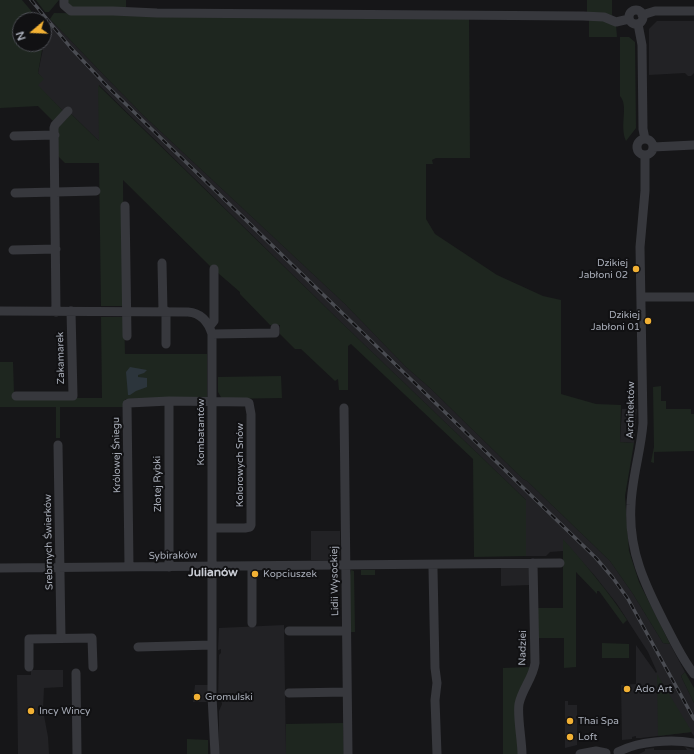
<!DOCTYPE html>
<meta charset="utf-8">
<style>
body{margin:0}
#map{position:relative;width:694px;height:754px;overflow:hidden;background:#161618;font-family:"Varela Round",sans-serif}
canvas{display:block}
.north{position:absolute;left:12px;top:12px;width:40px;height:40px;box-sizing:border-box;background:#111113;border:1px solid #4d4f55;border-radius:50%;rotate:251deg;font-size:11px;font-weight:700;line-height:16px;text-align:center;color:#a8adb8}
.north::after{content:'';display:block;margin:auto;width:14px;height:18px;background:#f2b134;clip-path:polygon(50% 0,100% 100%,50% 72%,0 100%)}
</style>
<div id="map">
<canvas width="694" height="754"></canvas>
<div class="north">N</div>
</div>
<script>
const ctx = document.querySelector('canvas').getContext('2d');
ctx.lineJoin = 'round';
function fillPath(path, color) { ctx.fillStyle = color; ctx.fill(path, 'evenodd'); }
function trace(path, color, width, dash) { ctx.strokeStyle = color; ctx.lineWidth = width; ctx.lineCap = dash ? 'butt' : 'round'; ctx.setLineDash(dash || []); ctx.stroke(path); }
function drawText(font, color, halo, rows, align = 'center') {
  ctx.font = font + ' "Varela Round",sans-serif'; ctx.lineWidth = 4; ctx.setLineDash([]); ctx.textBaseline = 'middle'; ctx.strokeStyle = halo; ctx.fillStyle = color; for (const [text, x, y, turn = 0] of rows) {
    ctx.save(); ctx.translate(x, y); ctx.rotate((+turn || 0) * Math.PI / 180); ctx.textAlign = isNaN(turn) ? turn : align; if (halo) ctx.strokeText(text, 0, 0); ctx.fillText(text, 0, 0); ctx.restore();
  }
}
const built = new Path2D(`
 M 50,19 L 99,70 L 144,116 L 345,304 L 406,367 L 430,388 L 523,479 L 527,481 L 610,561 L 633,594 L 663,643 L 670,644 L 685,672 L 681,676 L 694,703 L 694,736 L 691,732 L 641,738 L 636,738 L 636,736 L 632,737 L 632,739 L 622,740 L 621,685 L 636,684 L 636,645 L 656,673 L 657,672 L 648,652 L 617,604 L 595,576 L 563,540 L 563,551 L 550,552 L 546,556 L 526,556 L 526,500 L 346,327 L 99,85 L 99,141 L 70,113 L 67,115 L 37,85 L 43,79 L 38,73 L 44,44 L 46,29 L 45,27 Z
 M 657,21 L 694,21 L 694,73 L 691,76 L 688,76 L 685,73 L 649,75 L 649,29 Z
 M 622,409 L 637,409 L 634,443 L 620,442 Z
 M 311,531 L 340,531 L 340,555 L 336,560 L 311,560 Z
 M 501,568 L 530,568 L 530,585 L 501,586 Z
 M 284,625 L 286,754 L 219,754 L 219,711 L 222,704 L 221,699 L 218,700 L 219,655 L 221,653 L 221,649 L 218,650 L 219,628 Z
 M 31,670 L 63,670 L 63,687 L 44,688 L 43,710 L 48,737 L 49,754 L 18,754 L 17,675 L 31,675 Z
 M 195,685 L 208,685 L 209,702 L 193,702 L 192,694 L 194,694 Z
 M 565,701 L 568,701 L 568,705 L 577,705 L 577,745 L 565,748 Z
 M 685,747 L 694,750 L 694,754 L 639,754 L 645,751 L 645,749 L 654,748 L 654,750 L 687,750 Z`);
const green = new Path2D(`
 M 0,0 L 22,0 L 39,20 L 20,20 L 20,44 L 43,44 L 38,73 L 44,79 L 38,85 L 63,111 L 54,122 L 38,106 L 0,108 Z
 M 36,0 L 59,0 L 49,12 L 45,12 Z
 M 67,0 L 126,0 L 126,8 L 70,7 Z
 M 587,0 L 612,0 L 612,15 L 587,14 Z
 M 54,13 L 469,18 L 470,158 L 436,158 L 432,160 L 433,164 L 426,164 L 426,219 L 435,234 L 497,275 L 543,296 L 561,300 L 561,394 L 596,404 L 621,405 L 620,442 L 634,443 L 625,496 L 629,551 L 639,582 L 670,644 L 663,643 L 633,594 L 610,561 L 527,481 L 523,479 L 430,388 L 406,367 L 345,304 L 144,116 L 99,70 L 50,19 Z
 M 589,19 L 605,19 L 616,25 L 617,37 L 589,37 Z
 M 620,37 L 629,37 L 635,42 L 636,128 L 626,141 C 619,125 629,106 620,96 Z
 M 98,85 L 346,327 L 526,500 L 526,556 L 474,557 L 473,459 L 351,344 L 348,346 L 348,390 L 339,390 L 338,379 L 335,381 L 301,349 L 295,349 L 280,334 L 280,325 L 270,325 L 240,294 L 240,292 L 211,267 L 123,180 L 124,306 L 101,306 L 99,163 L 65,163 L 58,156 L 58,128 L 68,117 L 70,113 L 99,141 Z
 M 101,317 L 124,317 L 125,354 L 207,354 L 207,399 L 125,399 L 125,407 L 60,407 L 60,438 L 56,438 L 56,407 L 0,407 L 0,362 L 13,362 L 14,393 L 77,398 L 102,398 Z
 M 281,376 L 282,398 L 222,399 L 218,392 L 218,377 Z
 M 661,386 L 661,401 L 666,401 L 666,409 L 691,409 L 691,414 L 694,414 L 694,451 L 654,452 L 654,463 L 651,462 L 654,447 L 653,387 Z
 M 563,539 C 586,565 608,591 627,620 L 623,624 L 599,591 L 597,591 L 597,594 L 576,572 L 576,667 L 564,668 L 564,638 L 537,638 L 536,608 L 563,608 Z
 M 351,570 L 354,571 L 355,632 L 350,632 L 350,575 Z
 M 361,570 L 375,570 L 375,575 L 361,575 Z
 M 602,643 L 629,644 L 629,658 L 602,658 Z
 M 531,667 L 516,703 L 521,754 L 503,754 L 503,668 Z
 M 685,672 L 694,688 L 694,703 L 681,676 Z
 M 657,674 L 692,732 L 658,736 Z
 M 343,723 L 344,754 L 286,754 L 286,724 Z
 M 187,739 L 208,740 L 208,754 L 187,754 Z`);
const water = new Path2D(`
 M 130,367 L 147,370 L 144,373 L 138,375 L 138,377 L 147,378 L 147,387 L 136,391 L 130,395 L 128,395 L 126,372 Z`);
const minor = new Path2D(`
 M 64,0 L 64,5 L 71,11 L 113,11 L 157,13 L 583,16 L 604,17 L 616,22 L 629,19
 M629 17a7 7 0 1 1 14 0a7 7 0 1 1-14 0Z
 M 642,15 L 655,11 L 694,11
 M 638,24 L 642,45 L 643,129 L 645,139
 M 14,136 L 55,135
 M637 147a8 8 0 1 1 16 0a8 8 0 1 1-16 0Z
 M 653,147 L 694,145
 M 645,155 L 645,191 L 640,247 L 643,423 C 641,451 632,477 631,505 C 628,550 645,585 665,624 C 674,641 682,659 694,674
 M 15,193 L 96,191
 M 125,206 L 127,336
 M 13,250 L 56,249
 M 162,263 L 163,311
 M 642,297 L 694,297
 M 0,311 L 188,312 C 201,313 208,321 212,334 L 212,696 L 215,754
 M 166,311 L 166,344
 M 56,312 L 54,128 L 55,125 L 68,111
 M 210,326 L 214,321 L 214,269
 M 212,334 L 275,333 L 275,328
 M 16,396 L 73,396 L 71,311
 M 169,401 L 169,567
 M 344,408 L 348,754
 M 58,445 L 61,638
 M 129,567 L 127,404 L 129,403 L 169,401 L 247,402 L 249,403 L 251,414 L 251,525 L 250,527 L 245,528 L 212,528
 M 252,567 L 252,623
 M 0,568 L 560,563
 M 433,569 L 435,668 L 437,683 L 435,700 L 437,754
 M 289,631 L 346,631
 M 138,647 L 212,645
 M 29,667 L 29,639 L 92,638 L 93,667
 M 76,673 L 77,754
 M 289,693 L 347,692
 M 618,752 C 638,741 672,739 694,743
 M 522,754 C 522,741 517,715 519,704 C 522,689 533,678 535,663 L 533,563
 M 580,754 L 596,751 L 606,753`);
const rail = new Path2D(`
 M 31,0 L 71,48 L 107,86 L 596,558 L 613,578 L 628,599 L 694,719`);
const markers = [
 [636,269,4,"#f2b134"],
 [648,321,4,"#f2b134"],
 [255,574,4,"#f2b134"],
 [627,689,4,"#f2b134"],
 [197,697,4,"#f2b134"],
 [31,711,4,"#f2b134"],
 [570,721,4,"#f2b134"],
 [570,737,4,"#f2b134"]
];
const poiNames = [
 ["Dzikiej",628,263,"right"],
 ["Jabłoni 02",628,275,"right"],
 ["Dzikiej",640,315,"right"],
 ["Jabłoni 01",640,327,"right"],
 ["Kopciuszek",263,574],
 ["Ado Art",635,689],
 ["Gromulski",205,697],
 ["Incy Wincy",39,711],
 ["Thai Spa",578,721],
 ["Loft",578,737]
];
const streetNames = [
 ["Zakamarek",61,358,-91],
 ["Architektów",631,410,-89],
 ["Kombatantów",201,432,-90],
 ["Królowej Śniegu",117,455,-91],
 ["Kolorowych Snów",240,465,-90],
 ["Złotej Rybki",158,484,-91],
 ["Srebrnych Świerków",49,542,-91],
 ["Sybiraków",173,556,-1],
 ["Lidii Wysockiej",335,581,-91],
 ["Nadziei",523,648,-89]
];
const quarterNames = [
 ["Julianów",213,573]
];
fillPath(built, '#222225');
fillPath(green, '#1e261f');
fillPath(water, '#2c353c');
trace(minor, '#37383d', 9);
trace(rail, '#4a4c52', 3.5);
trace(rail, '#111113', 2, [6]);
for (const [x, y, r, color] of markers) { const dot = new Path2D(); dot.arc(x, y, r, 0, 2 * Math.PI); ctx.fillStyle = color; ctx.fill(dot); trace(dot, '#111113', 1.5); }
drawText('10px', '#a8adb8', '#111113', poiNames, 'left');
drawText('10px', '#a8adb8', '#111113', streetNames);
drawText('bold 12px', '#c9ccd4', '#111113', quarterNames);
</script>
